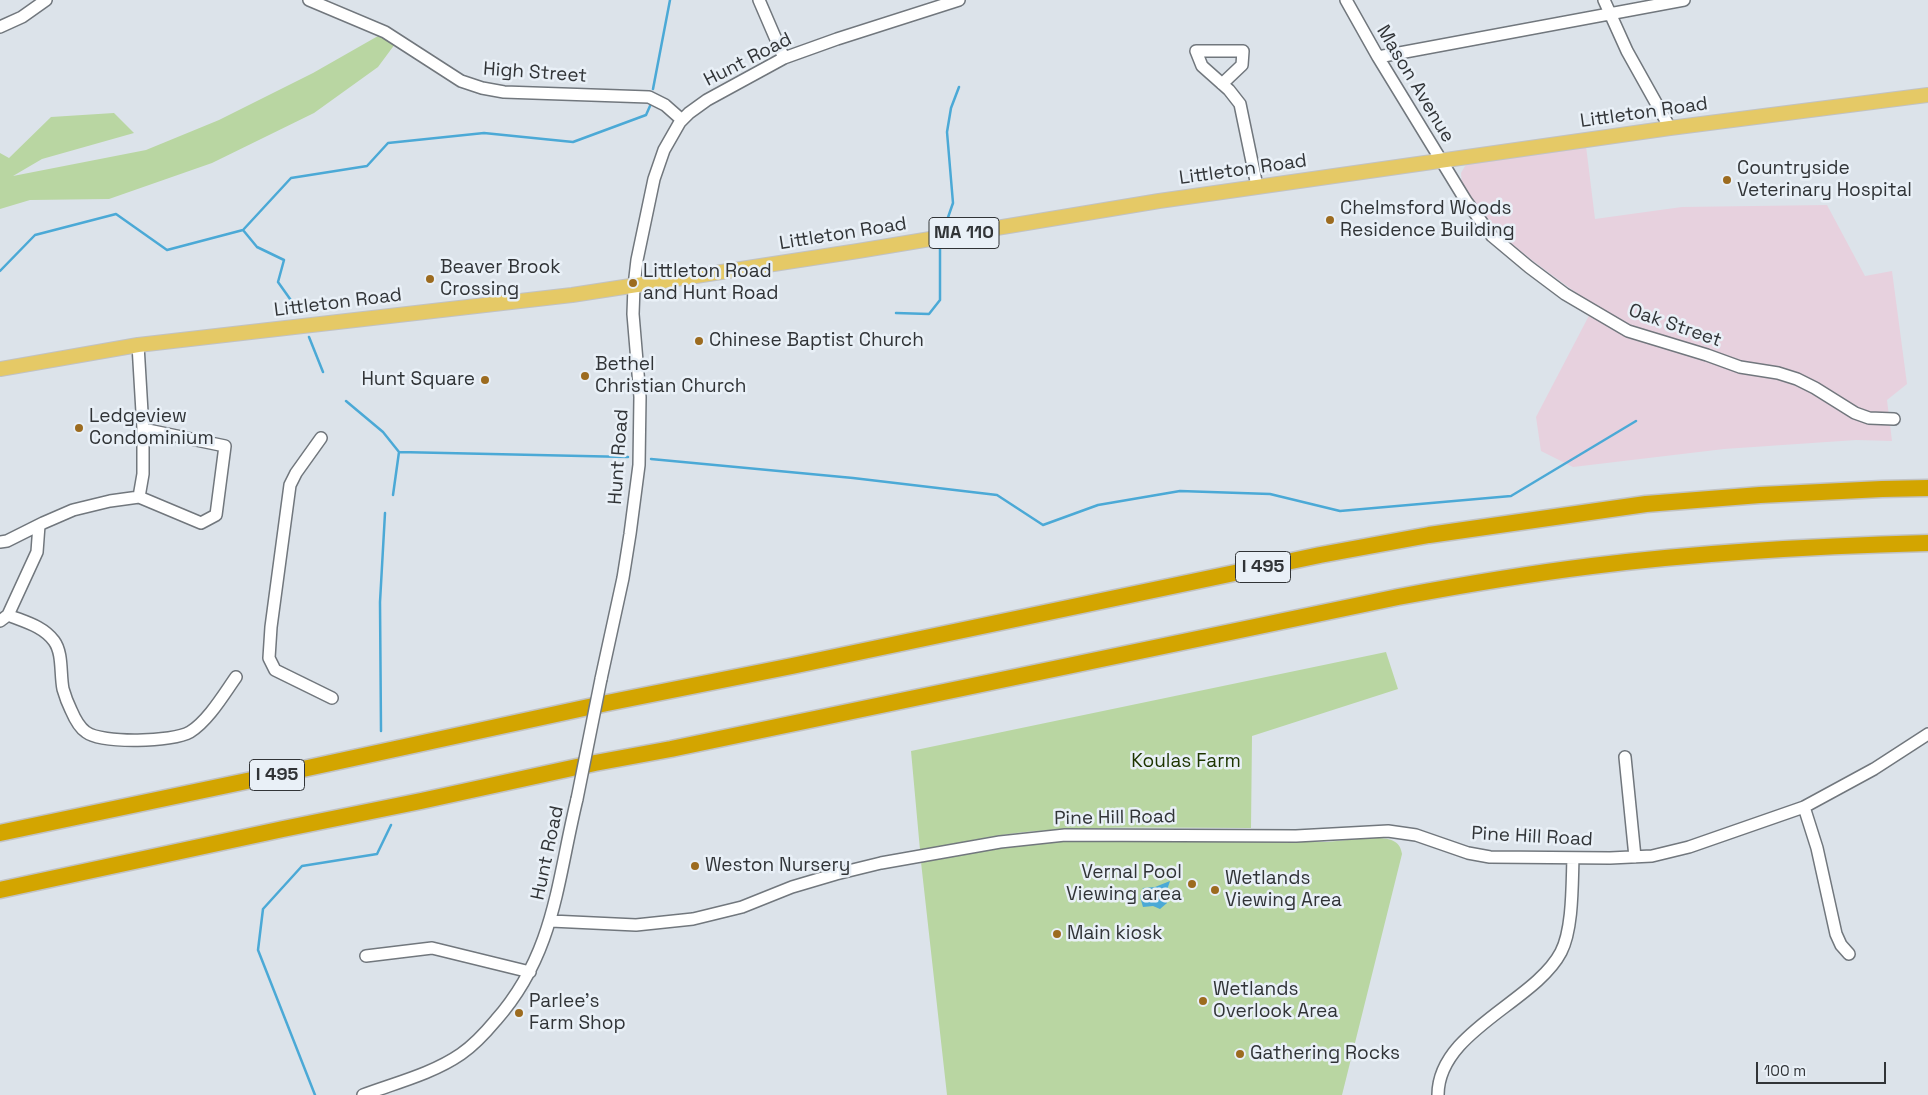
<!DOCTYPE html>
<style>
body{margin:0}
#map{position:relative;width:1928px;height:1095px;overflow:hidden;background:#dce3ea;font-family:"Space Grotesk",sans-serif}
canvas{display:block}
.scale{position:absolute;left:1756px;top:1062px;width:130px;height:22px;box-sizing:border-box;border:2px solid #313437;border-top:0;padding-left:6px;font-size:15px;line-height:18px;white-space:nowrap;color:#313437;-webkit-text-stroke:4px #e9f0f7;paint-order:stroke}
</style>
<div id="map">
<canvas width="1928" height="1095"></canvas>
<div class="scale">100 m</div>
</div>
<script>
const ctx = document.querySelector('canvas').getContext('2d');
ctx.lineJoin = 'round';
function fillPath(path, color) { ctx.fillStyle = color; ctx.fill(path, 'evenodd'); }
function trace(path, color, width, dash) { ctx.strokeStyle = color; ctx.lineWidth = width; ctx.lineCap = dash ? 'butt' : 'round'; ctx.setLineDash(dash || []); ctx.stroke(path); }
function drawText(font, color, halo, rows, align = 'center') {
  ctx.font = font + ' "Space Grotesk",sans-serif'; ctx.lineWidth = 5; ctx.setLineDash([]); ctx.textBaseline = 'middle'; ctx.strokeStyle = halo; ctx.fillStyle = color; for (const [text, x, y, turn = 0] of rows) {
    ctx.save(); ctx.translate(x, y); ctx.rotate((+turn || 0) * Math.PI / 180); ctx.textAlign = isNaN(turn) ? turn : align; if (halo) ctx.strokeText(text, 0, 0); ctx.fillText(text, 0, 0); ctx.restore();
  }
}
const industrial = new Path2D(`
 M 1586,146 L 1595,219 L 1682,207 L 1827,205 L 1865,276 L 1892,271 L 1907,384 L 1887,400 L 1892,441 L 1856,440 L 1724,449 L 1573,467 L 1541,451 L 1536,417 L 1594,306 L 1533,261 L 1497,232 L 1462,184 L 1461,173 L 1465,166 L 1474,160 Z`);
const green = new Path2D(`
 M 385,32 L 398,40 L 378,67 L 314,113 L 212,163 L 109,199 L 30,200 L 0,209 L 0,153 L 9,158 L 51,117 L 114,113 L 134,133 L 42,159 L 13,176 L 146,150 L 219,120 L 313,73 Z
 M 1386,652 L 1398,689 L 1252,736 L 1251,828 C 1184,828 1118,826 1052,830 C 1007,832 963,842 920,850 L 911,751 Z
 M 1367,838 C 1381,838 1400,836 1402,854 L 1342,1095 L 947,1095 L 921,862 L 995,848 L 1055,841 L 1196,839 L 1327,842 Z`);
const water = new Path2D(`
 M 1170,881 L 1165,896 L 1167,903 L 1160,909 L 1153,906 L 1143,907 L 1140,897 L 1143,888 L 1155,887 Z`);
const stream = new Path2D(`
 M 653,89 L 670,0
 M 945,226 L 953,203 L 947,132 L 951,108 L 959,87
 M 243,230 L 257,247 L 284,260 L 278,282 L 300,313
 M 0,271 L 35,235 L 116,214 L 167,250 L 243,230 L 291,178 L 367,166 L 388,143 L 484,133 L 573,142 L 646,115 L 650,106
 M 896,313 L 929,314 L 940,300 L 940,245
 M 309,337 L 323,372
 M 346,401 L 383,432 L 399,452 L 393,495
 M 399,452 L 628,457
 M 651,459 L 853,478 L 997,495 L 1043,525 L 1098,505 L 1180,491 L 1270,494 L 1340,511 L 1511,496 L 1636,421
 M 381,731 L 380,602 L 385,513
 M 315,1095 L 258,950 L 263,909 L 302,866 L 377,854 L 391,825`);
const minor = new Path2D(`
 M 309,0 L 385,32 L 461,81 L 482,88 L 504,92 L 649,97 L 665,105 L 682,120
 M 759,0 L 784,58
 M 1346,0 L 1378,57 L 1466,201 L 1492,236 L 1529,267 L 1565,294 L 1628,331 L 1707,355 L 1740,367 L 1778,373 L 1797,379 L 1815,388 L 1855,413 L 1869,418 L 1894,419
 M 1604,0 L 1627,51 L 1670,128
 M 0,27 L 22,17 L 46,0
 M 1378,57 L 1684,0
 M 1222,84 L 1242,65 L 1243,51 L 1196,51 L 1202,66 L 1229,90 L 1240,104 L 1257,186
 M 138,345 L 143,429 L 225,446 L 216,515 L 201,523 L 139,497 L 143,474 L 143,429
 M 321,438 L 296,473 L 290,485 L 271,627 L 269,658 L 275,670 L 332,698
 M 0,542 L 7,541 L 43,523 L 73,510 L 110,501 L 139,497
 M 8,615 L 37,552 L 39,525
 M 0,621 L 8,615 C 25,622 43,626 54,641 C 63,653 60,674 63,689 C 65,696 68,704 71,710 C 74,717 80,728 86,732 C 102,744 173,742 190,732 C 208,721 224,694 236,677
 M 601,679 L 623,578 L 630,534 L 639,465 L 640,397 L 633,314 L 634,286 L 637,260 L 654,179 L 664,150 L 680,122 L 689,113 L 707,100 L 784,58 L 837,39 L 959,0
 M 1625,757 L 1635,857
 M 1804,807 L 1817,848 L 1836,934 L 1841,945 L 1849,954
 M 551,921 L 636,925 L 693,919 L 742,907 L 792,887 L 836,874 L 881,863 L 1000,842 L 1065,835 L 1296,836 L 1388,831 L 1416,835 L 1468,853 L 1490,857 L 1610,858 L 1652,856 L 1689,847 L 1804,807 L 1874,769 L 1928,734
 M 366,956 L 432,948 L 530,972
 M 363,1095 C 395,1083 432,1074 461,1054 C 474,1045 486,1032 496,1020 C 555,953 557,881 577,799
 M 1438,1095 C 1438,1031 1535,1002 1561,952 C 1573,929 1572,884 1573,858`);
const major = new Path2D(`
 M 0,369 L 138,345 L 572,295 L 858,251 L 1159,201 L 1670,128 L 1928,95`);
const highway = new Path2D(`
 M 0,833 L 280,774 L 607,703 L 792,666 L 1320,555 L 1429,535 L 1646,504 L 1760,495 L 1882,489 L 1928,488
 M 0,890 L 283,829 L 421,801 L 595,763 L 671,749 L 1398,597 C 1462,585 1527,574 1592,566 C 1704,552 1816,546 1928,543`);
const minorBridge = new Path2D(`
 M 577,799 L 601,679`);
const markers = [
 [1727,180,5,"#9c6b1f"],
 [1330,220,5,"#9c6b1f"],
 [430,279,5,"#9c6b1f"],
 [633,283,5,"#9c6b1f"],
 [699,341,5,"#9c6b1f"],
 [585,376,5,"#9c6b1f"],
 [485,380,5,"#9c6b1f"],
 [79,428,5,"#9c6b1f"],
 [695,866,5,"#9c6b1f"],
 [1192,884,5,"#9c6b1f"],
 [1215,890,5,"#9c6b1f"],
 [1057,934,5,"#9c6b1f"],
 [1203,1001,5,"#9c6b1f"],
 [519,1013,5,"#9c6b1f"],
 [1240,1054,5,"#9c6b1f"]
];
const shields = [
 [964,233,70],
 [1263,567,55],
 [277,775,55]
];
const shieldNames = [
 ["MA 110",964,233],
 ["I 495",1263,567],
 ["I 495",277,775]
];
const streetNames = [
 ["Hunt Road",748,60,-27],
 ["High Street",535,73,4],
 ["Mason Avenue",1415,84,59],
 ["Littleton Road",1644,113,-8],
 ["Littleton Road",1243,170,-8],
 ["Littleton Road",843,234,-9],
 ["Littleton Road",338,303,-7],
 ["Oak Street",1675,326,19],
 ["Hunt Road",619,457,-86],
 ["Pine Hill Road",1115,818,-1],
 ["Pine Hill Road",1532,837,3],
 ["Hunt Road",548,853,-78]
];
const poiNames = [
 ["Countryside",1737,169],
 ["Veterinary Hospital",1737,191],
 ["Chelmsford Woods",1340,209],
 ["Residence Building",1340,231],
 ["Beaver Brook",440,268],
 ["Crossing",440,290],
 ["Littleton Road",643,272],
 ["and Hunt Road",643,294],
 ["Chinese Baptist Church",709,341],
 ["Bethel",595,365],
 ["Christian Church",595,387],
 ["Hunt Square",475,380,"right"],
 ["Ledgeview",89,417],
 ["Condominium",89,439],
 ["Weston Nursery",705,866],
 ["Vernal Pool",1182,873,"right"],
 ["Viewing area",1182,895,"right"],
 ["Wetlands",1225,879],
 ["Viewing Area",1225,901],
 ["Main kiosk",1067,934],
 ["Wetlands",1213,990],
 ["Overlook Area",1213,1012],
 ["Parlee's",529,1002],
 ["Farm Shop",529,1024],
 ["Gathering Rocks",1250,1054]
];
const parkNames = [
 ["Koulas Farm",1186,762]
];
fillPath(industrial, '#e7d1de');
fillPath(green, '#b9d6a2');
fillPath(water, '#4ba9d6');
trace(stream, '#4ba9d6', 2.5);
trace(minor, '#71777d', 14);
trace(major, '#c1c2c3', 16);
trace(highway, '#c1c2c3', 19);
trace(minor, '#fff', 11);
trace(major, '#e5c966', 14);
trace(highway, '#d3a500', 16);
trace(minorBridge, '#71777d', 14, []);
trace(minorBridge, '#fff', 11);
for (const [x, y, r, color] of markers) { const dot = new Path2D(); dot.arc(x, y, r, 0, 2 * Math.PI); ctx.fillStyle = color; ctx.fill(dot); trace(dot, '#e9f0f7', 2); }
for (const [x, y, w] of shields) { const box = new Path2D(); box.roundRect(x - w / 2, y - 15.5, w, 31, 4); ctx.fillStyle = '#e9f0f7'; ctx.fill(box); trace(box, '#313437', 1); }
drawText('bold 18px', '#313437', null, shieldNames);
drawText('19px', '#313437', '#e9f0f7', streetNames);
drawText('19px', '#313437', '#e9f0f7', poiNames, 'left');
drawText('19px', '#1d3500', '#e9f0f7', parkNames);
</script>
